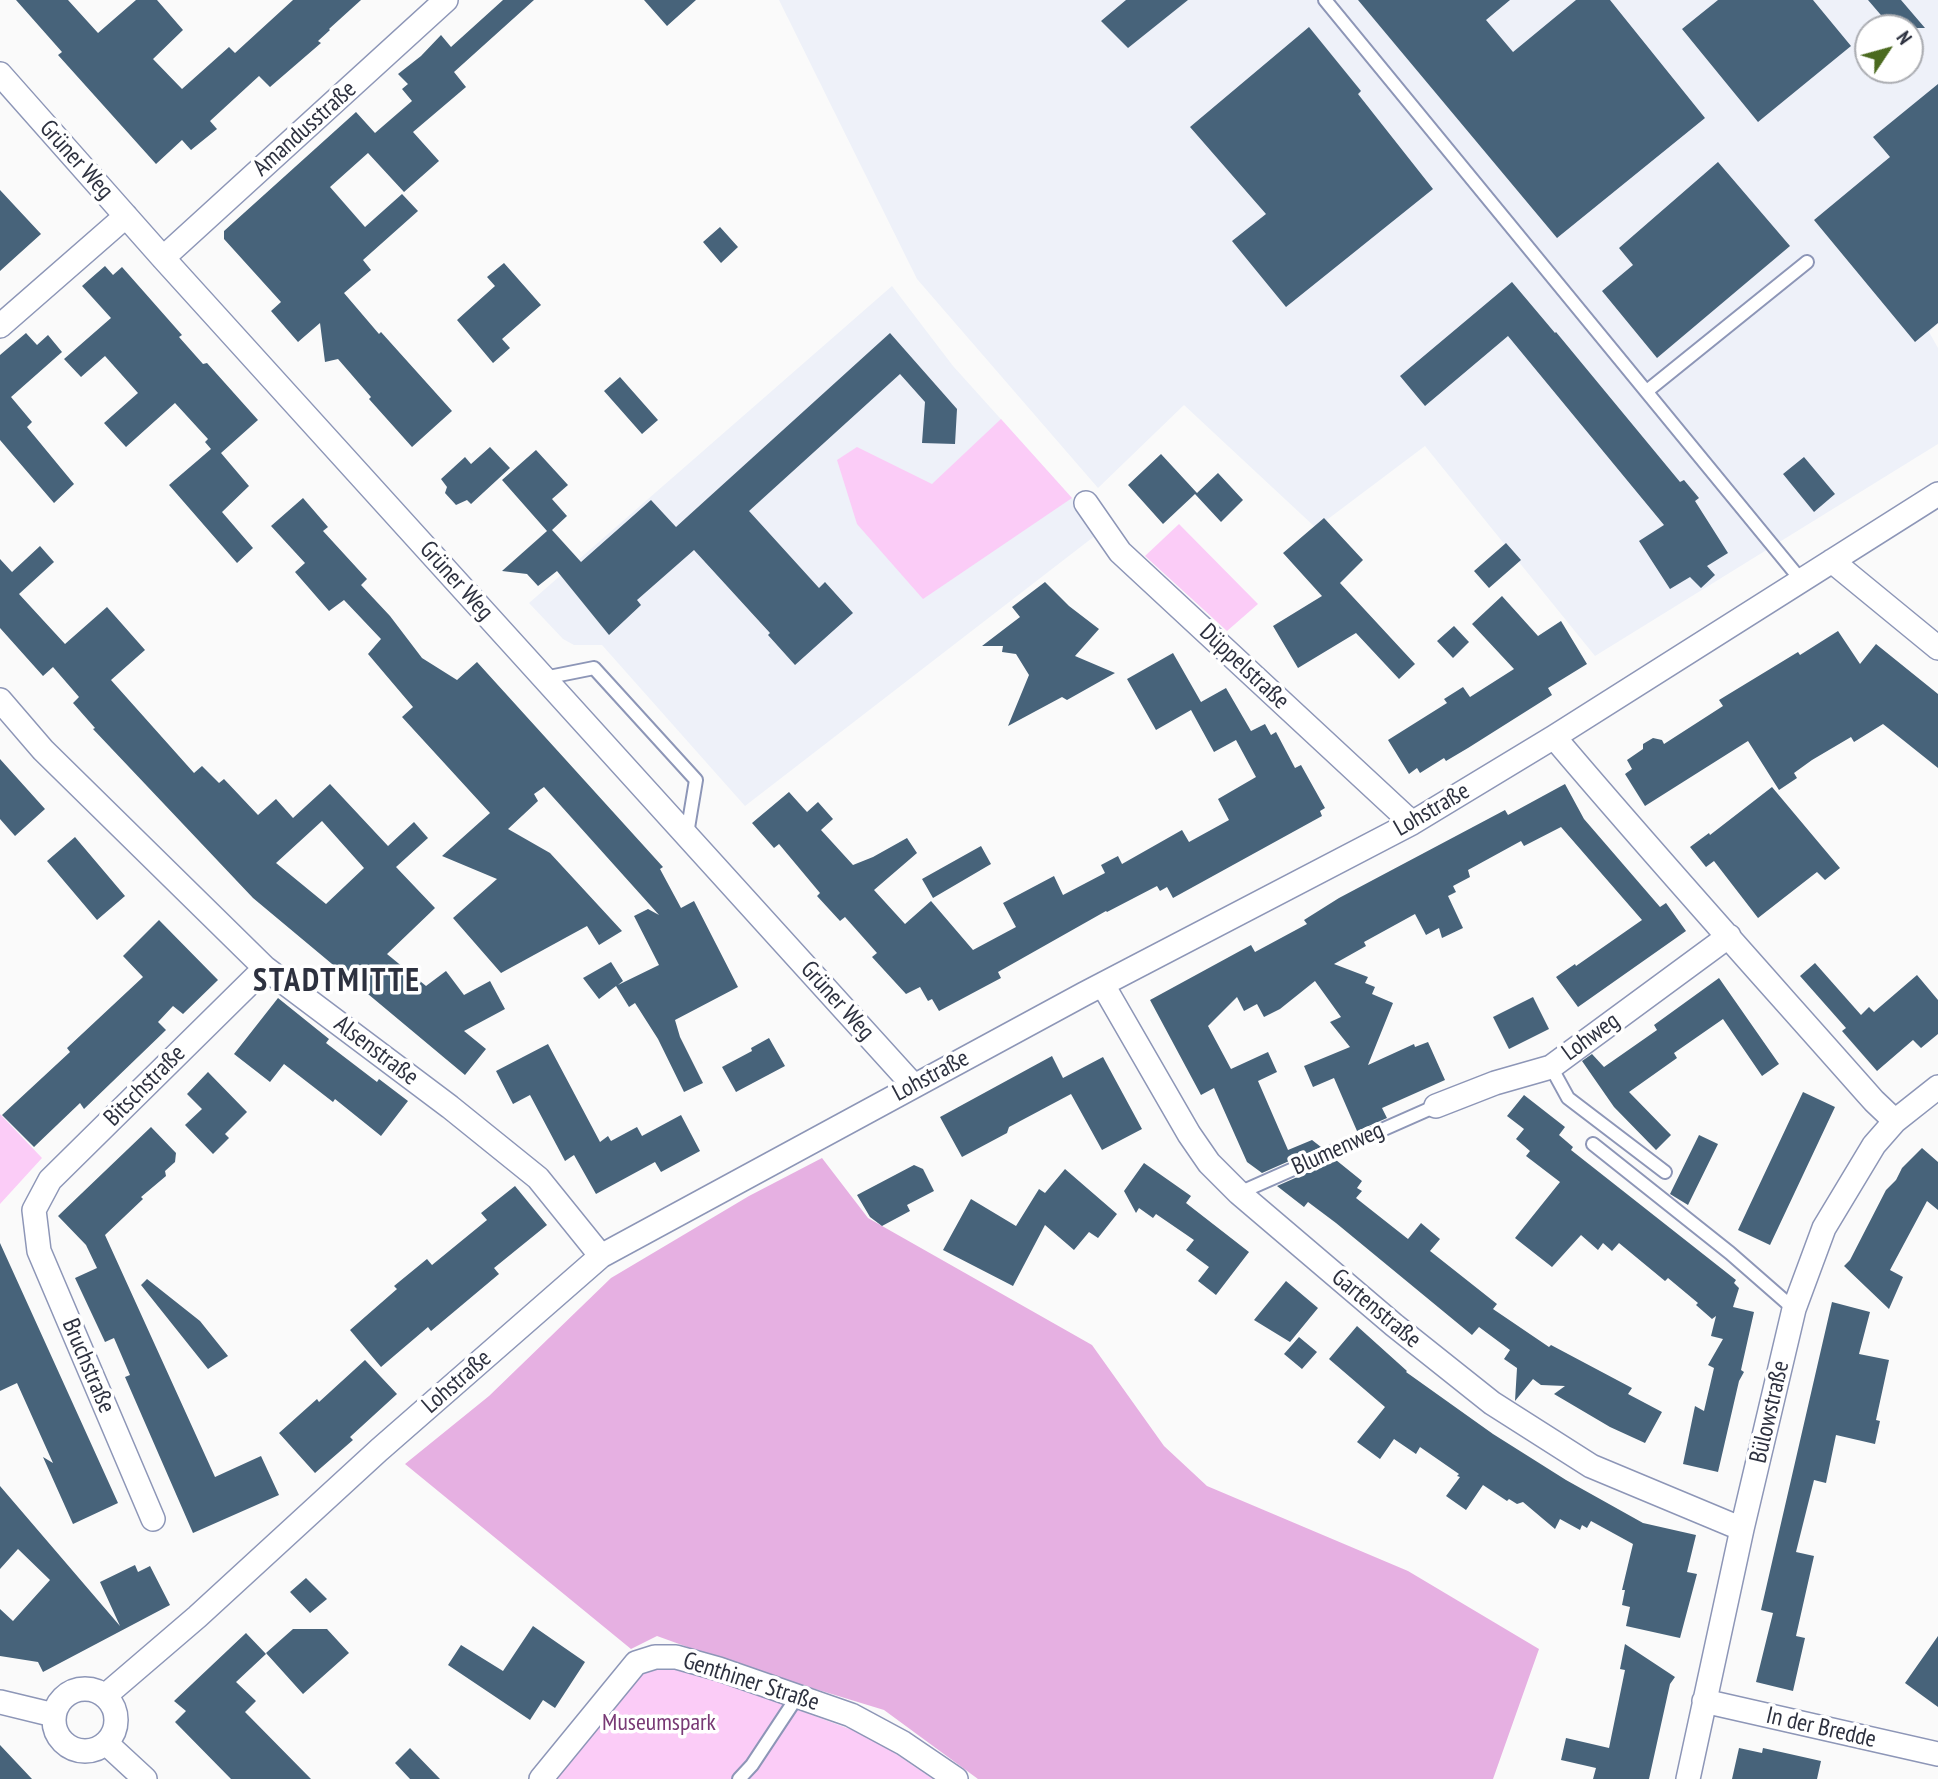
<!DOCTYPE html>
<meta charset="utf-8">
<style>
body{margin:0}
#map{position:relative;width:1938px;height:1779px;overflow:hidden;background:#fafafa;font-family:"PT Sans Narrow",sans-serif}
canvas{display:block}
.north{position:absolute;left:1854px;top:14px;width:70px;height:70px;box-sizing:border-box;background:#fff;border:2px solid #abadb2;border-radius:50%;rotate:54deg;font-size:19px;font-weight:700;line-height:28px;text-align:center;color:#2d313f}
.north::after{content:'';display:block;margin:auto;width:24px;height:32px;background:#4b6a1f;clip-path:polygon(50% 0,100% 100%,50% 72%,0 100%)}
</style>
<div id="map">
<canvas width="1938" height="1779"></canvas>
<div class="north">N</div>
</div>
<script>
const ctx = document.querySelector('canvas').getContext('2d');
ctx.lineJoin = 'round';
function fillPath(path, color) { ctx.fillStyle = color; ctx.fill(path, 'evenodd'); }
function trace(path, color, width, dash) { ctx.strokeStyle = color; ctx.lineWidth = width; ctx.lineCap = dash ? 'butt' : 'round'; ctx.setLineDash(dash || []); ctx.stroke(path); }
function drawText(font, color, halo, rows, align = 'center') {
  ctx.font = font + ' "PT Sans Narrow",sans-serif'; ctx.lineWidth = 7; ctx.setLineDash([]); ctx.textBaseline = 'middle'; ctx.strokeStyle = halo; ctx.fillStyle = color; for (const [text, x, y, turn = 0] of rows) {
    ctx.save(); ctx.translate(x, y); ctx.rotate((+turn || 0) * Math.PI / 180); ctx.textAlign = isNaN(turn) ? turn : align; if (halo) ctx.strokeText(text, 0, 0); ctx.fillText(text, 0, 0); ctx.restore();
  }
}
const built = new Path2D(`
 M 779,0 L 1938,0 L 1938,324 L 1929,332 L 1938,348 L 1938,444 L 1595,656 L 1425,446 L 1316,528 L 1184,405 L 1098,488 L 917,279 ZM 1868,28 L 1910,28 L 1910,70 L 1868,70 Z
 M 892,286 L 953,366 L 1072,498 L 1096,535 L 745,806 L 602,645 L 574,645 L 563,639 L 529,603 Z`);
const green = new Path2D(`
 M 1001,419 L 1072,498 L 923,599 L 857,524 L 837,460 L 857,447 L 932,484 Z
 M 1179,524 L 1258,604 L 1227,631 L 1145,556 Z
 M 0,1114 L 42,1158 L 0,1204 Z
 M 656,1666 L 710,1677 L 871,1737 L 933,1779 L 544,1779 L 631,1672 Z`);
const forest = new Path2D(`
 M 822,1158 L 868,1218 L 1092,1345 L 1164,1446 L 1207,1486 L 1408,1571 L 1539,1649 L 1493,1779 L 978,1779 L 884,1710 L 740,1666 L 657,1636 L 631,1649 L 405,1464 L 489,1396 L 611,1278 L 749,1196 Z`);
const building = new Path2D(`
 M 16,0 L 68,0 L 98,33 L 136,0 L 157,0 L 183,30 L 153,59 L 182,89 L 229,47 L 235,53 L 293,0 L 361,0 L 329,29 L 330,30 L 318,41 L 321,43 L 270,87 L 259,76 L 210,121 L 217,129 L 191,150 L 182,140 L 156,164 L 58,55 L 62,52 Z
 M 503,0 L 534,0 L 454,72 L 466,87 L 413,132 L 439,161 L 404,192 L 368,153 L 330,187 L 365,227 L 402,194 L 418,211 L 363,260 L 371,270 L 344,293 L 379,334 L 381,332 L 452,411 L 412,447 L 369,399 L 371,397 L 338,359 L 325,362 L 320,323 L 298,342 L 271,311 L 281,302 L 224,239 L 224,231 L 356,112 L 375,133 L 412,101 L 402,89 L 408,84 L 398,74 L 421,56 L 441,35 L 451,47 Z
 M 644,0 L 696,0 L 667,26 Z
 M 1126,0 L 1188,0 L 1128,48 L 1101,21 Z
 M 1358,0 L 1510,0 L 1486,20 L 1513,52 L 1576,0 L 1610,0 L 1705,118 L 1557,238 Z
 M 1718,0 L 1813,0 L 1851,46 L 1758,122 L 1682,29 Z
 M 1868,0 L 1901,0 L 1925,28 L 1892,28 Z
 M 1309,27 L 1361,91 L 1358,94 L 1433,189 L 1286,307 L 1232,241 L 1266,214 L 1190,127 Z
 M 1938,84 L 1938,323 L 1915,342 L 1814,220 L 1890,157 L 1873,137 Z
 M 1718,162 L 1790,246 L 1657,358 L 1602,291 L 1633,265 L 1619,248 Z
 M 0,190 L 41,234 L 0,271 Z
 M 720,227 L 738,247 L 721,263 L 703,242 Z
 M 504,263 L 541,305 L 502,339 L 510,348 L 493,363 L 457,320 L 495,286 L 487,277 Z
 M 105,266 L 113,275 L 122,267 L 182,335 L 179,337 L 203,364 L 207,363 L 258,420 L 221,453 L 249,486 L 222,512 L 253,548 L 237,563 L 169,485 L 211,449 L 205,442 L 208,439 L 175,403 L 126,447 L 104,423 L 138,393 L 105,356 L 81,377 L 64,359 L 111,318 L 82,286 Z
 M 1512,282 L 1555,333 L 1556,332 L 1680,482 L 1684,480 L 1699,498 L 1695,501 L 1728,553 L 1707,566 L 1715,575 L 1701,588 L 1690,577 L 1670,589 L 1639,541 L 1664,525 L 1508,336 L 1425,406 L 1400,376 Z
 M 26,333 L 37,345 L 48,335 L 62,352 L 11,397 L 32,422 L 27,427 L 74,484 L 54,503 L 0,440 L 0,355 Z
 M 890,333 L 957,409 L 955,444 L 922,443 L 925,402 L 900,374 L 749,511 L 819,588 L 825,582 L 853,613 L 795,665 L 768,635 L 770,633 L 694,550 L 637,600 L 641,605 L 609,635 L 557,571 L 538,586 L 527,574 L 502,571 L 547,531 L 502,480 L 536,450 L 568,485 L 552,499 L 567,516 L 552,530 L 581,562 L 651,500 L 676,527 Z
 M 620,377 L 658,420 L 642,434 L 604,391 Z
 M 490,447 L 510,468 L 471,504 L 467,500 L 456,505 L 445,493 L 447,487 L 441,479 L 465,457 L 471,464 Z
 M 1161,454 L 1197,493 L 1218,473 L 1243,500 L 1221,522 L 1195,494 L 1163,524 L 1128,485 Z
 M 1804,457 L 1835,494 L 1814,512 L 1783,474 Z
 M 303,498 L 328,527 L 323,531 L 367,579 L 361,585 L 390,616 L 422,658 L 457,680 L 477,662 L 663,867 L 660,869 L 681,908 L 694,901 L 738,987 L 675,1020 L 680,1037 L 703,1083 L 684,1092 L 658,1039 L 635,1003 L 629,1007 L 616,986 L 599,999 L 583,978 L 611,962 L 623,981 L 618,985 L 659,965 L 634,916 L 648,909 L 659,915 L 544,787 L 534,794 L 538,801 L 508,829 L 550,853 L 622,931 L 599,945 L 587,926 L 501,973 L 453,918 L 497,879 L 442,856 L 490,813 L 402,717 L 413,707 L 368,654 L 381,639 L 344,600 L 329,611 L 295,572 L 305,563 L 271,526 Z
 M 1324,518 L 1363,560 L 1340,583 L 1415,664 L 1399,679 L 1356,633 L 1298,668 L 1273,626 L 1322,596 L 1283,553 Z
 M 1506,543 L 1521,560 L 1489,588 L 1474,571 Z
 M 40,546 L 54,562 L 19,594 L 65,644 L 107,607 L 145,650 L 111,680 L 194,773 L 202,766 L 219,783 L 224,779 L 258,815 L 276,799 L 293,818 L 330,784 L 388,846 L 414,822 L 428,838 L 396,867 L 435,908 L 387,954 L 426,986 L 446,971 L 464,995 L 490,981 L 505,1009 L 464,1031 L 486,1049 L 465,1075 L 253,898 L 93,729 L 95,728 L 73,703 L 79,697 L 53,667 L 43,676 L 0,628 L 0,559 L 12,572 ZM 322,821 L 364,868 L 326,904 L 276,863 Z
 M 1045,582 L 1069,606 L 1099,629 L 1075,656 L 1115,673 L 1067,700 L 1062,697 L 1008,726 L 1029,675 L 1016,654 L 1002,652 L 1003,646 L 982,646 L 1020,617 L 1012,607 Z
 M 1502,596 L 1538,636 L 1561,621 L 1587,664 L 1548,688 L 1552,695 L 1468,748 L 1446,761 L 1444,758 L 1420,773 L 1417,768 L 1409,774 L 1388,740 L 1447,703 L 1444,699 L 1463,687 L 1470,697 L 1514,669 L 1472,624 Z
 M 1454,626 L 1469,642 L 1453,658 L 1437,641 Z
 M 1838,631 L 1860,664 L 1876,644 L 1938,694 L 1938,768 L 1883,724 L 1854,742 L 1851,737 L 1812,760 L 1794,773 L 1797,778 L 1779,790 L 1748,741 L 1645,806 L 1625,774 L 1632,769 L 1627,760 L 1643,749 L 1643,744 L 1653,738 L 1662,740 L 1664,744 L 1723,706 L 1719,700 L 1798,652 L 1800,655 Z
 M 1173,653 L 1201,702 L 1226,688 L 1251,731 L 1265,724 L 1271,735 L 1276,732 L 1295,768 L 1301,765 L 1325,808 L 1320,811 L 1322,816 L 1173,898 L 1167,887 L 1160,891 L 1157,886 L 1107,912 L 1106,911 L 998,972 L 1001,978 L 939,1011 L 932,999 L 928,1001 L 920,987 L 906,994 L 872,957 L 877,953 L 845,917 L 840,921 L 817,896 L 820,893 L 779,844 L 774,848 L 752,823 L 789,792 L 807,812 L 818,802 L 833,819 L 821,830 L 853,865 L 873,857 L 907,838 L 917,853 L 874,890 L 905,924 L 931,901 L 973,950 L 1016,927 L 1003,903 L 1054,876 L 1063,895 L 1105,873 L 1101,865 L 1118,856 L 1122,864 L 1182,830 L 1189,842 L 1229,820 L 1218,799 L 1256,777 L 1236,740 L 1214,752 L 1191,710 L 1156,730 L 1127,679 Z
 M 0,759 L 45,809 L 15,836 L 0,819 Z
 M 1565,784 L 1584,819 L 1660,907 L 1666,903 L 1686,931 L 1578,1007 L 1556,977 L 1575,964 L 1576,966 L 1642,920 L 1561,827 L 1524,846 L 1521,841 L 1468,870 L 1470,877 L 1453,886 L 1456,892 L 1448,896 L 1463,928 L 1442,938 L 1439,928 L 1426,935 L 1415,914 L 1364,942 L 1366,946 L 1334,964 L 1368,977 L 1365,983 L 1375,987 L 1372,994 L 1393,1003 L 1368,1065 L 1414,1044 L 1415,1047 L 1428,1042 L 1445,1080 L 1382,1108 L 1387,1118 L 1357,1131 L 1334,1078 L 1313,1087 L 1304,1066 L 1350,1047 L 1330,1022 L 1341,1017 L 1315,981 L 1280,1009 L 1264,1017 L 1257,1004 L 1244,1011 L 1237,997 L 1208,1026 L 1231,1069 L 1268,1052 L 1277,1072 L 1258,1081 L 1288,1150 L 1312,1140 L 1321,1147 L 1262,1173 L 1247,1162 L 1214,1088 L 1201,1095 L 1150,1000 L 1251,945 L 1255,952 L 1307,924 L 1304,920 L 1339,898 L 1505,810 L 1508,815 Z
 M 1772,787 L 1840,868 L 1825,880 L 1817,872 L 1758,918 L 1714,861 L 1706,867 L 1690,847 L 1709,833 L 1710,835 Z
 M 75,837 L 125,896 L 97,920 L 47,861 Z
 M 981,846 L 991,864 L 933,898 L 922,879 Z
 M 159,920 L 218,980 L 183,1014 L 173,1006 L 158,1022 L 166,1030 L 84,1109 L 80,1103 L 34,1147 L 2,1115 L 70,1052 L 67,1048 L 143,977 L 123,956 Z
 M 1815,963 L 1861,1015 L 1869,1007 L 1874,1012 L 1917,975 L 1938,1000 L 1938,1034 L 1921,1048 L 1913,1040 L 1877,1071 L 1842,1031 L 1846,1028 L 1800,976 Z
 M 1719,978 L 1779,1064 L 1762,1076 L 1723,1019 L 1674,1053 L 1677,1058 L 1629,1092 L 1671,1135 L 1656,1150 L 1614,1107 L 1582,1061 L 1592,1054 L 1604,1067 L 1657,1030 L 1654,1025 Z
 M 1533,997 L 1549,1029 L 1509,1049 L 1493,1017 Z
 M 278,998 L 329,1039 L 326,1043 L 377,1082 L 379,1079 L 408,1101 L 381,1136 L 335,1099 L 333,1102 L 284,1064 L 270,1082 L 234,1054 Z
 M 769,1038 L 785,1066 L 736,1092 L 722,1067 L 752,1051 L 751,1048 Z
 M 548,1044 L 600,1142 L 608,1136 L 611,1141 L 637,1127 L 642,1136 L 681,1115 L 700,1151 L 661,1172 L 655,1162 L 596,1194 L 574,1155 L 565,1161 L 530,1095 L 513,1104 L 496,1071 Z
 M 1052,1056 L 1063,1078 L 1103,1057 L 1142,1129 L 1102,1150 L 1071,1094 L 1009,1127 L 1007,1133 L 962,1157 L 940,1117 Z
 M 208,1072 L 247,1112 L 225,1134 L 229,1138 L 213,1154 L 185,1125 L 202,1109 L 187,1094 Z
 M 1803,1092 L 1835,1107 L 1770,1245 L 1738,1230 Z
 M 1524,1095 L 1565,1127 L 1559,1135 L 1573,1147 L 1571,1150 L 1736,1280 L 1734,1283 L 1739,1288 L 1733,1307 L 1754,1312 L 1741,1370 L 1744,1372 L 1739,1381 L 1718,1472 L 1683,1464 L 1695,1406 L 1704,1411 L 1714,1368 L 1708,1365 L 1723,1339 L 1711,1336 L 1716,1316 L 1712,1319 L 1696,1305 L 1698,1303 L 1668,1278 L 1665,1281 L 1619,1243 L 1612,1251 L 1603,1243 L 1598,1250 L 1581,1235 L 1552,1267 L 1515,1238 L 1560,1182 L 1526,1156 L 1530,1151 L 1516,1139 L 1524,1129 L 1507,1116 Z
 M 151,1127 L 176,1153 L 175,1162 L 165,1171 L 166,1176 L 141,1197 L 143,1199 L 105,1235 L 215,1477 L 261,1456 L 279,1495 L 193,1533 L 125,1377 L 130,1375 L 114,1338 L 105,1342 L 75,1278 L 97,1268 L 86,1245 L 58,1216 Z
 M 1699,1135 L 1718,1144 L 1688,1205 L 1670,1194 Z
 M 1922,1148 L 1938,1162 L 1938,1210 L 1927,1201 L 1890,1270 L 1903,1277 L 1889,1309 L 1844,1266 L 1850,1260 L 1886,1190 L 1896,1180 L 1902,1168 Z
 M 1336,1160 L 1362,1181 L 1357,1188 L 1362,1191 L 1356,1198 L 1408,1239 L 1421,1223 L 1440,1239 L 1430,1251 L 1497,1304 L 1493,1309 L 1549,1347 L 1551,1345 L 1632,1388 L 1628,1394 L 1662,1412 L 1645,1443 L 1610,1427 L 1554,1394 L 1565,1386 L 1541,1385 L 1533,1379 L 1515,1401 L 1517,1368 L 1504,1359 L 1510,1350 L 1479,1327 L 1472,1335 L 1336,1223 L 1308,1202 L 1304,1207 L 1277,1186 Z
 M 1144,1163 L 1191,1196 L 1186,1203 L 1249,1252 L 1216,1295 L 1198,1281 L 1209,1267 L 1186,1250 L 1194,1240 L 1156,1214 L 1153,1218 L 1139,1208 L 1136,1213 L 1124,1191 Z
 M 914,1165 L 923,1169 L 934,1191 L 907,1205 L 910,1211 L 882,1226 L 870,1217 L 857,1195 Z
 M 1065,1169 L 1117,1214 L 1098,1238 L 1089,1232 L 1074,1250 L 1045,1225 L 1013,1286 L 943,1250 L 971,1199 L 1016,1226 L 1039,1189 L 1045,1193 Z
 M 515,1186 L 547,1225 L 494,1268 L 499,1274 L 431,1331 L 428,1327 L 381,1367 L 350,1330 L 397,1289 L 394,1286 L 427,1259 L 432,1265 L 487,1220 L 481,1213 Z
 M 0,1243 L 118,1503 L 73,1524 L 43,1457 L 53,1463 L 17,1383 L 0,1391 Z
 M 147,1279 L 200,1321 L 228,1356 L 208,1369 L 141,1285 Z
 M 1286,1281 L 1318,1308 L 1290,1342 L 1254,1320 Z
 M 1832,1302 L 1870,1312 L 1859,1354 L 1889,1360 L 1876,1420 L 1880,1421 L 1875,1444 L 1836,1435 L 1826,1483 L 1814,1480 L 1796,1552 L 1814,1556 L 1796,1636 L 1805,1638 L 1793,1691 L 1756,1682 L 1773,1613 L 1761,1610 Z
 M 1357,1326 L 1407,1371 L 1406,1372 L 1493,1434 L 1566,1480 L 1643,1523 L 1696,1535 L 1687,1572 L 1697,1574 L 1680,1638 L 1626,1626 L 1630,1607 L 1622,1605 L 1625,1590 L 1622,1590 L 1633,1544 L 1591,1521 L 1587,1528 L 1582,1525 L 1580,1530 L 1560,1519 L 1555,1529 L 1523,1502 L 1517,1504 L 1509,1499 L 1507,1501 L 1483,1485 L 1466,1510 L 1446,1496 L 1460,1477 L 1457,1476 L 1459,1474 L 1420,1447 L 1416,1454 L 1394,1439 L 1380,1459 L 1357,1442 L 1385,1407 L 1329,1359 Z
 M 1299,1337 L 1317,1352 L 1302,1369 L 1284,1354 Z
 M 365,1360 L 397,1394 L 350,1437 L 353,1440 L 315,1473 L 279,1433 L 317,1399 L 319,1402 Z
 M 0,1486 L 120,1626 L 100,1582 L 135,1565 L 138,1572 L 150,1566 L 170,1605 L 43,1672 L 38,1662 L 0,1656 L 0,1609 L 13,1621 L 50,1580 L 18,1549 L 0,1569 Z
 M 306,1578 L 327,1599 L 310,1613 L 290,1592 Z
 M 533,1626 L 585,1662 L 555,1708 L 543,1700 L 530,1720 L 448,1665 L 461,1645 L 503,1671 Z
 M 293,1629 L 327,1629 L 349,1653 L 303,1694 L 266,1653 Z
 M 246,1633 L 266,1654 L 236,1682 L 256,1701 L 245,1712 L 311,1779 L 231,1779 L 175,1722 L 186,1711 L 174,1701 Z
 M 1938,1636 L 1938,1707 L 1905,1683 Z
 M 1625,1644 L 1675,1677 L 1670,1684 L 1649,1779 L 1593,1779 L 1596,1768 L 1561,1760 L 1566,1738 L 1609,1748 L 1625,1670 L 1620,1669 Z
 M 0,1745 L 32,1779 L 0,1779 Z
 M 410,1748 L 440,1779 L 410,1779 L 395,1763 Z
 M 1739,1748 L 1762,1753 L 1763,1748 L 1821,1761 L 1817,1779 L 1732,1779 Z`);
const lane = new Path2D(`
 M 1325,0 L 1801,580
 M 1647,391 L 1807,262
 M 544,678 L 594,668 L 696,780 L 687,834
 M 1551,1067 L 1568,1098 L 1665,1172
 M 1593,1144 L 1730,1253 L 1794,1309
 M 1239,1193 L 1436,1106
 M 739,1779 L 752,1765 L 797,1697`);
const street = new Path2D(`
 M 0,74 L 163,258 L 914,1086
 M 163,258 L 446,0
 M 0,326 L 126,216
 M 1086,503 L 1120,552 L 1412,823
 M 1832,561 L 1938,648
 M 0,700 L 43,750 L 265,968 L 450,1107 L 538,1178 L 601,1256
 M 1554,737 C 1658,860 1767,980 1874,1101 L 1895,1121
 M 1103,985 L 1189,1134 L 1209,1163 L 1239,1193 L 1394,1325 L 1492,1403 L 1591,1466 L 1742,1529
 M 1436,1106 L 1495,1083 L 1551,1067 L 1729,936
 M 153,1519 L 39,1251 L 34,1210 L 50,1180 L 265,968
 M54 1720a31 31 0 1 1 62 0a31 31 0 1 1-62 0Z
 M 106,1695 L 197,1617 L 379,1450 L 601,1256 L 1084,994 L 1412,823 L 1554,737 L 1938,494
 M 1704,1701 L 1938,1754
 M 0,1702 L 54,1715
 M 106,1743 L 145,1779
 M 541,1779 L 636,1663 L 655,1657 L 676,1657 L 719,1669 L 851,1715 L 903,1743 L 956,1779
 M 1688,1779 L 1742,1529 L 1794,1309 L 1824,1228 L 1874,1145 L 1895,1121 L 1938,1087`);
const streetNames = [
 ["Amandusstraße",305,129,-42],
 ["Grüner Weg",76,160,48],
 ["Grüner Weg",456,581,48],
 ["Düppelstraße",1244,667,43],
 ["Lohstraße",1432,810,-30],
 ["Grüner Weg",837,1001,48],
 ["Lohweg",1591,1037,-36],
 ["Alsenstraße",376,1051,37],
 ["Lohstraße",931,1076,-28],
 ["Bitschstraße",145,1086,-45],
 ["Blumenweg",1338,1149,-24],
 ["Gartenstraße",1376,1309,40],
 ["Bruchstraße",88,1366,67],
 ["Lohstraße",457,1382,-41],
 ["Bülowstraße",1770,1412,-77],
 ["Genthiner Straße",751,1682,18],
 ["In der Bredde",1821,1728,13]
];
const parkNames = [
 ["Museumspark",659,1723]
];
const districtNames = [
 ["STADTMITTE",337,982]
];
fillPath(built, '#eef1f9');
fillPath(green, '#fbccf7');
fillPath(forest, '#e6b0e2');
fillPath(building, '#47637a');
trace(lane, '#8d96b7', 16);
trace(street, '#8d96b7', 26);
trace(lane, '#fff', 12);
trace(street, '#fff', 23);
drawText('24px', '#2d313f', '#fff', streetNames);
drawText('24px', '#783975', '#fff', parkNames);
ctx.letterSpacing = '2px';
drawText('bold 32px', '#2d313f', '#fff', districtNames);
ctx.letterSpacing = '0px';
</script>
